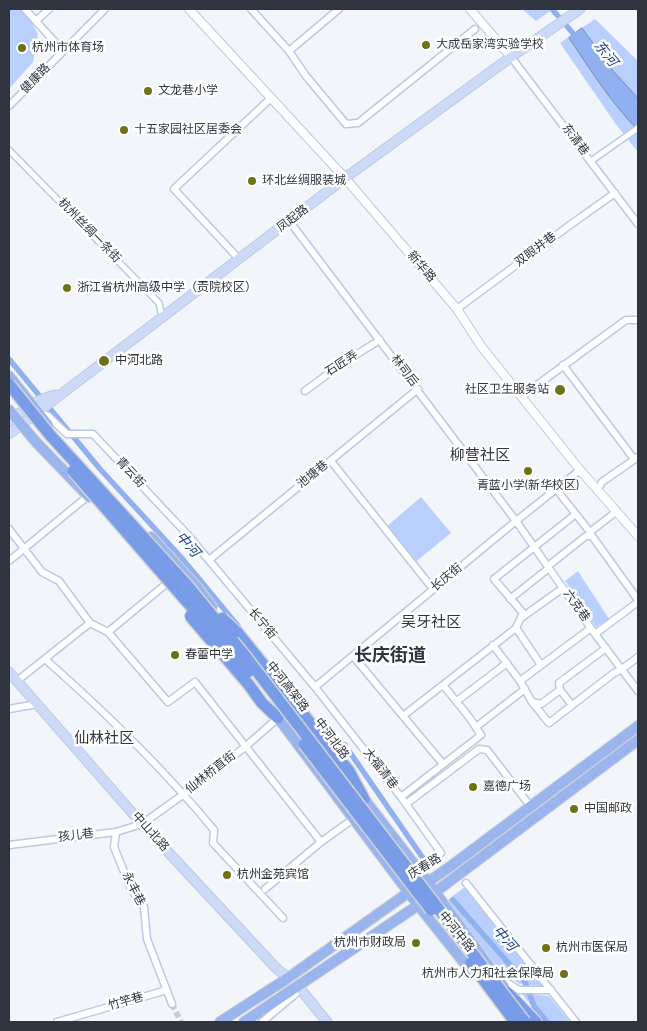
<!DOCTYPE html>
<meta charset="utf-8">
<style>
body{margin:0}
#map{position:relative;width:647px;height:1031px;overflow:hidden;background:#f2f5fa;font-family:"Titillium Web",sans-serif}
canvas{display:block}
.frame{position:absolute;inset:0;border:10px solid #2f343e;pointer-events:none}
</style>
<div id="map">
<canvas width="647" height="1031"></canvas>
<div class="frame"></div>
</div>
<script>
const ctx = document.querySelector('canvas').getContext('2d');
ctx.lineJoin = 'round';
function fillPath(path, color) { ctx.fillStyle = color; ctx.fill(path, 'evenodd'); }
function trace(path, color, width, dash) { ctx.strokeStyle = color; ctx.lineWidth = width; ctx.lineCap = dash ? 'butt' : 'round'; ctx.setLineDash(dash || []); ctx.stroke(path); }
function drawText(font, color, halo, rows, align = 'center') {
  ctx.font = font + ' "Titillium Web","Noto Sans SC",sans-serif'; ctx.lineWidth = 5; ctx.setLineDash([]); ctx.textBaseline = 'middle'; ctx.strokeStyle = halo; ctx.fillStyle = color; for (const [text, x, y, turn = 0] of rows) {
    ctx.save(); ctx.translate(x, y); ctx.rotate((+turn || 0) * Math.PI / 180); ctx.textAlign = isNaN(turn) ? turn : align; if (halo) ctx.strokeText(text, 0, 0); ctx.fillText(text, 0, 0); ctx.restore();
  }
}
const green = new Path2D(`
 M 9,9 L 22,9 L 29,17 L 38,34 L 33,62 L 9,89 Z
 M 522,9 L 553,9 L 536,21 Z
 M 595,19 L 638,61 L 638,152 L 615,123 L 560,43 Z
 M 421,497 L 451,533 L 413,564 L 385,528 Z
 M 578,571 L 609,619 L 596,627 L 565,581 Z
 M 465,887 L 543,986 L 520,984 L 502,973 L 446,901 Z
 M 521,993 L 549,996 L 570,1022 L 545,1022 Z`);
const water = new Path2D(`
 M 582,28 L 614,72 L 638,98 L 638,130 C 611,103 590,69 569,38 Z`);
const canal = new Path2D(`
 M 552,9 L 578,39
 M 9,359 L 100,469 L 180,556 L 238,626
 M 329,738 L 332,742 L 345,745
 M 349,751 L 425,861
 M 453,900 L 525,982 L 534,1006 L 547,1022`);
const minorTunnel = new Path2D(`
 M 172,1004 L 181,1022`);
const pedestrian = new Path2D(`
 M 9,150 L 159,303 L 162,317
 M 591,161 L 638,128`);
const minor = new Path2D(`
 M 25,9 L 63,51
 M 251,9 L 289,51 L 306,76 L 346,124 L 358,123 L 475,29
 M 36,21 L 49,9
 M 289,51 L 339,9
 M 511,57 L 638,224
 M 9,106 L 105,9
 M 290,222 L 516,521 L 595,634 L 638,691
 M 239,259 L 174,189 L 271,98
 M 457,309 L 570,225 L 615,193
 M 563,365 L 634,459
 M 305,391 L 344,362 L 380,340
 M 522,396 L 626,320 L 638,320
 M 40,412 L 48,416 L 67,434 L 93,434 L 187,534 L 315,687 L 401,797 L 441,853
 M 331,461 L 433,589
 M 556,489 L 590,532 L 617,511
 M 598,489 L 602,482 L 638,457
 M 9,529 L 42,572 L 59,581 L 90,623 L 108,632
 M 209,560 L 418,389
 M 9,561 L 88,496
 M 548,566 L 586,536 L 592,536 L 638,600
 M 166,584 L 108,632 L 168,702 L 195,682 L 321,842
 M 510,599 L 549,568
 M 521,618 L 563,588
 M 595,634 L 638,602
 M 493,645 L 520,681 L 532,702 L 541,704 L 560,690
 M 353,656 L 443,764
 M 45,659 C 105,712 163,768 214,830 L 213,843 L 283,918
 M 541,665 L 516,628 L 523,613 L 494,579 L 572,517
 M 17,681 L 90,623
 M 520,681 L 591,628
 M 315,687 L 516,521 L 580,470
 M 457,701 L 507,663
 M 532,702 L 549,723 L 614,673 L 622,669 L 638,657
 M 572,705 L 560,690 L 559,683 L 606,648
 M 9,709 L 37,704
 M 403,716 L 516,628
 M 476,727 L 525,689
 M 401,797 L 481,735 L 469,717 L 443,685
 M 406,804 L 479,749 L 487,750 L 531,807
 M 116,832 L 114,847 L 131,889 L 144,907 L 147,939 L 172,1004
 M 9,845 L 116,832 L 142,824 L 184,794 L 245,747 L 278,718
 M 466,883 L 576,1022
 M 265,889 L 321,842 L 353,819
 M 503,980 L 519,990 L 551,990
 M 57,1022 L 167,990
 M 262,1022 L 298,992 L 298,986`);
const tertiary = new Path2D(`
 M 189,9 L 345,178 L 457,309 L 481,346 L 580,470 L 638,536
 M 470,9 L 511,57`);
const secondary = new Path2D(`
 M 9,421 C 24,410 37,399 56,395
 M 9,434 L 345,178 L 511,57 L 580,9
 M 9,672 L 142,824 L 276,968 L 298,986 L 327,1022`);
const primary = new Path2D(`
 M 9,376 L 48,425
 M 9,410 L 36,442 L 89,497
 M 151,537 L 196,586 L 212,607
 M 273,711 L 418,905 L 473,974
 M 358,794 L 364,799 L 424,877 L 504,987
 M 220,1022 L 288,978 L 409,892 L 428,882 L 451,866 L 638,726
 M 244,1022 L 414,908 L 638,740`);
const trunk = new Path2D(`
 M 237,632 L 349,771 L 364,799
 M 249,685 L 262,703 L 278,718
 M 507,992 L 536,1022`);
const trunkBridge = new Path2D(`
 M 9,384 L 50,435 L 187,585 L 246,657 L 525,1022
 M 73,471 L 248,672
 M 190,616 L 249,685
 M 222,618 L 237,632
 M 304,744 L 431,910
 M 471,963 L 515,1022`);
const markers = [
 [426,45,5,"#6d7219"],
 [22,48,5,"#6d7219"],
 [148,91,5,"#6d7219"],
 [124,130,5,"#6d7219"],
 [252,181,5,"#6d7219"],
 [67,288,5,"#6d7219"],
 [104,361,6,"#6d7219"],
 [560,390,6,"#6d7219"],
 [528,471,5,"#6d7219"],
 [175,655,5,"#6d7219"],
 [473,787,5,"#6d7219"],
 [574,809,5,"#6d7219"],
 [227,875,5,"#6d7219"],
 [416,943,5,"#6d7219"],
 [546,948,5,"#6d7219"],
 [564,974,5,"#6d7219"]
];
const poiNames = [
 ["大成岳家湾实验学校",436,45],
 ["杭州市体育场",32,48],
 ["文龙巷小学",158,91],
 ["十五家园社区居委会",134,130],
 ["环北丝绸服装城",262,181],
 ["浙江省杭州高级中学（贡院校区）",77,288],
 ["中河北路",115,361],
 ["社区卫生服务站",549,390,"right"],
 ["青蓝小学(新华校区)",528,486,"center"],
 ["春蕾中学",185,655],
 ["嘉德广场",483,787],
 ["中国邮政",584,809],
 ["杭州金苑宾馆",237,875],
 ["杭州市财政局",406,943,"right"],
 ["杭州市医保局",556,948],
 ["杭州市人力和社会保障局",554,974,"right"]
];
const streetNames = [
 ["健康路",36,79,-46],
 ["东清巷",575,140,53],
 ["凤起路",293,219,-37],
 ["杭州丝绸一条街",89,231,46],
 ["双眼井巷",536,250,-37],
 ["新华路",421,267,49],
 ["石匠弄",342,364,-33],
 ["林司后",404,371,53],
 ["青云街",130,473,47],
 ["池塘巷",313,475,-39],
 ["长庆街",447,578,-40],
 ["六克巷",576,606,55],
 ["长宁街",262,624,50],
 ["中河高架路",287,687,52],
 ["中河北路",331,739,53],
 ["大福清巷",380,769,52],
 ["仙林桥直街",211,773,-38],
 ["中山北路",150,832,48],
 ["孩儿巷",76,836,-7],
 ["庆春路",425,867,-32],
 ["永丰巷",133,889,63],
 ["中河中路",456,932,51],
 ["竹竿巷",126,1002,-16]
];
const waterNames = [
 ["东河",605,54,51],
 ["中河",187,545,49],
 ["中河",504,939,49]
];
const quarterNames = [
 ["柳营社区",480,456],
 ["吴牙社区",431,623],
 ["仙林社区",104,739]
];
const districtNames = [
 ["长庆街道",390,657]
];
fillPath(green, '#b9d0ff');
fillPath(water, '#91b0ef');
trace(water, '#748bba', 1);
trace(canal, '#91b0ef', 5.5);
trace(minorTunnel, '#cbced4', 6, [6, 3]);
trace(pedestrian, '#bcc9e2', 8);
trace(minor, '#bcc9e2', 9);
trace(tertiary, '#bcc9e2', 10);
trace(secondary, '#bcc9e2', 11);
trace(primary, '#d1d2d5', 12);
trace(trunk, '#d1d2d5', 14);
trace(pedestrian, '#fff', 5);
trace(minor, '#fff', 6);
trace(tertiary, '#fff', 8);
trace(secondary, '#cddaf7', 9);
trace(primary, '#9ab5ee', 10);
trace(trunk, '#789ce8', 11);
trace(trunkBridge, '#d1d2d5', 14, []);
trace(trunkBridge, '#789ce8', 11);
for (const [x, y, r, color] of markers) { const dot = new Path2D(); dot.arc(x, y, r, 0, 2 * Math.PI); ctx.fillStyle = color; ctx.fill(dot); trace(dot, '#fff', 2); }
drawText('12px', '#2f343e', '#fff', poiNames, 'left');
drawText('12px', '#2f343e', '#fff', streetNames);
drawText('italic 14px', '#264790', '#fff', waterNames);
drawText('15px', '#2f343e', '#fff', quarterNames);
drawText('bold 18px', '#2f343e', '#fff', districtNames);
</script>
